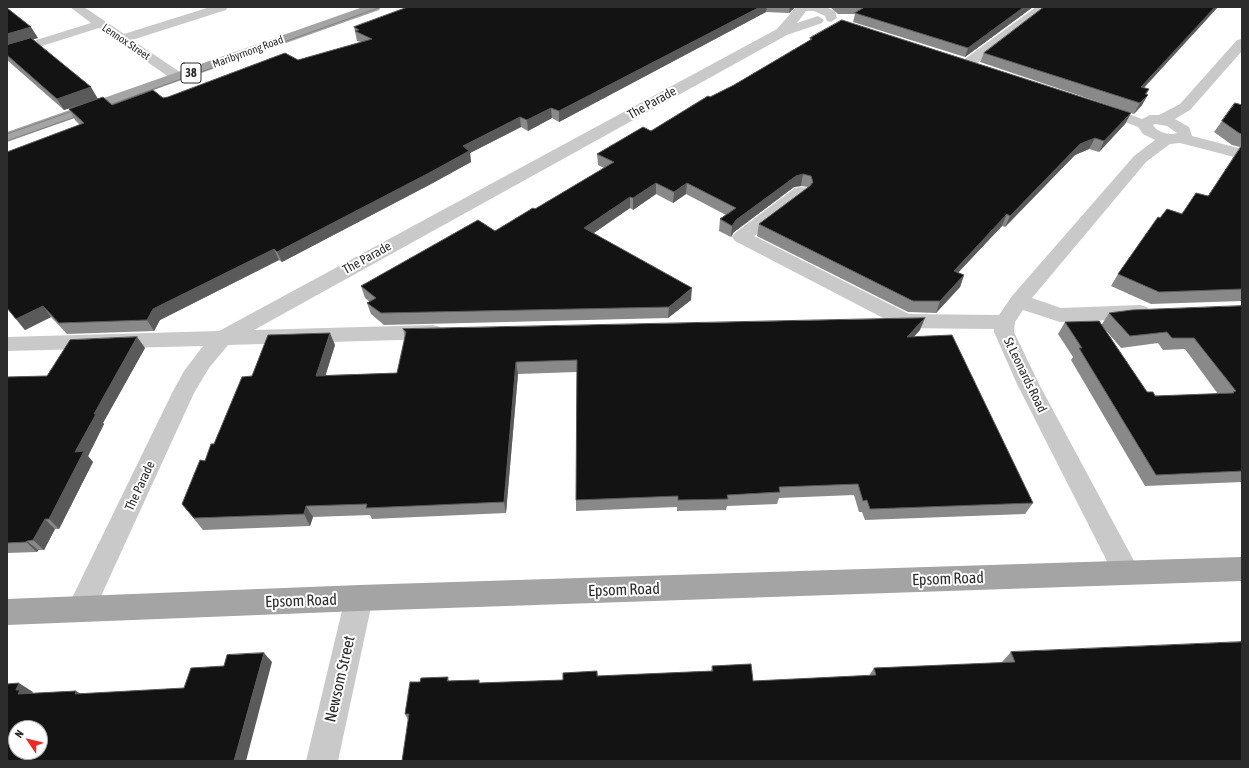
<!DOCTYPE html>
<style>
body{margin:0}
#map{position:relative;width:1249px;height:768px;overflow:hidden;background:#fff;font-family:"Asap Condensed",sans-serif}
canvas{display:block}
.frame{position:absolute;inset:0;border:8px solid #2c2c2c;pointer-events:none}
.north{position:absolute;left:8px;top:720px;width:40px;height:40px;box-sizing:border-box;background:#fff;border:1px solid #ababab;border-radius:50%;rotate:305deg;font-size:11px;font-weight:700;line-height:16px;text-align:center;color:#2c2c2c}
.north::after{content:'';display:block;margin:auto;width:14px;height:18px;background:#f12720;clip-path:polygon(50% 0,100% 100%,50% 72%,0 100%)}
</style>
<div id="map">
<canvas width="1249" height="768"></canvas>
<div class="frame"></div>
<div class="north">N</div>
</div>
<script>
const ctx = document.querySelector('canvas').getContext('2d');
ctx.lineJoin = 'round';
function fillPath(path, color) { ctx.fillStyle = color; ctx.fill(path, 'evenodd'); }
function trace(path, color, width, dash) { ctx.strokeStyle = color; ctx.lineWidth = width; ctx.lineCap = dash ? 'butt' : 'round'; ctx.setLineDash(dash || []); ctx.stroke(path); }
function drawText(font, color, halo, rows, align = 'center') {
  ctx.font = font + ' "Asap Condensed",sans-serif'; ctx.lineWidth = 4; ctx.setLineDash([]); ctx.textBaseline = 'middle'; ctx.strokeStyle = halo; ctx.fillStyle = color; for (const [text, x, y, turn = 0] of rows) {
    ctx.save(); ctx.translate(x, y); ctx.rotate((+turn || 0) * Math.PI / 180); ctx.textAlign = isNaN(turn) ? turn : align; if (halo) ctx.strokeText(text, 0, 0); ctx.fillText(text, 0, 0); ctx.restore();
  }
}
const minor = new Path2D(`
 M 70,7 L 84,7 L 124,34 L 210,7 L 228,7 L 226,10 L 132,40 L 183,74 L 185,77 L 183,80 L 173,80 L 99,28 L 7,57 L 7,49 L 91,23 Z
 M 796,7 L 826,7 L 835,11 L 837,18 L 831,22 L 827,21 L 825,16 L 814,11 L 806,11 L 797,23 L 818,16 L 824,20 L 822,23 L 787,35 L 254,330 L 433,325 L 440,327 L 443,332 L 440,337 L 433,339 L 228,345 L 209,368 L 194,393 L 91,618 L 81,622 L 71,618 L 67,609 L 71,600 L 172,393 L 184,371 L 203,346 L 7,351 L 7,337 L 219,331 L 777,29 Z
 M 1036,7 L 1050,7 L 972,67 L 962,67 L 960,64 L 962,61 Z
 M 1242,39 L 1242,51 L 1190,110 L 1175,119 L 1189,127 L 1192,136 L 1242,149 L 1242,159 L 1180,143 L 1170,144 L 1146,162 L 1032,298 L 1061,308 L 1140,305 L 1147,307 L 1150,312 L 1147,317 L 1140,319 L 1060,322 L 1023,310 L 1015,322 L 1014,332 L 1039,384 L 1140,572 L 1137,581 L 1127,584 L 1117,581 L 1017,384 L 994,332 L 994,329 L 894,328 L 887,326 L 884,321 L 885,319 L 735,241 L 732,237 L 735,233 L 795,188 L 801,187 L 807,188 L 809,192 L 807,196 L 754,236 L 909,314 L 999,315 L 1012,296 L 1134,156 L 1155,140 L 1143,134 L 1138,127 L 1096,111 L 1094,108 L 1096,105 L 1106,105 L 1142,119 L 1150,115 L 1159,115 L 1180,104 L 1237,40 ZM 1155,124 L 1167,126 L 1177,133 C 1169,136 1157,132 1153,125 Z
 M 359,585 L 369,589 L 373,598 L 338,761 L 306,761 L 345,598 L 349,589 Z`);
const major = new Path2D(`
 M 363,7 L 381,7 L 379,10 L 7,142 L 7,132 Z
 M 1242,557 L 1242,581 L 359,611 L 7,625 L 7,599 L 359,585 Z`);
const tram = new Path2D(`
 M 101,108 L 381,7
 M 7,134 L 81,108
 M 7,141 L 84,114`);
const wall = new Path2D(`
 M 408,7 L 795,7 L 789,13 L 766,12 L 559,122 L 552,118 L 528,131 L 521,127 L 470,153 L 471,162 L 431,184 L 282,262 L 279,260 L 160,320 L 154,331 L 67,334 L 51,317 L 25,330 L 7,308 L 7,309 L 7,152 L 80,125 L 75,120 L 69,109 L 112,105 L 168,97 L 361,42 L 357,41 L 354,27 Z
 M 830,7 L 1033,7 L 965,57 L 853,22 L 855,14 L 838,14 Z
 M 1218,7 L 1144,88 L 1149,89 L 1146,94 L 1142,105 L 1134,114 L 980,62 L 984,53 Z
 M 7,8 L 38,38 L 33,39 L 98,99 L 64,110 L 7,60 Z
 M 810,38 L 1131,113 L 1125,124 L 1099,152 L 1089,149 L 1075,155 L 1005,227 L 1002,226 L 958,273 L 964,275 L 960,287 L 936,313 L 908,312 L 757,236 L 759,224 L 808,187 L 801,186 L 794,187 L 734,232 L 731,237 L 719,231 L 720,219 L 726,215 L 686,194 L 673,203 L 656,194 L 633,210 L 630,208 L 594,233 L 691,300 L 668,318 L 384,325 L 371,314 L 367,303 L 370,302 L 365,298 L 361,286 L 495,231 L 535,209 L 604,168 L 598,165 L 597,154 L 651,131 L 734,85 L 810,40 Z
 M 1242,105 L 1242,301 L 1151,304 L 1111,286 L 1118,274 L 1160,218 L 1182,214 L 1208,196 L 1240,147 L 1232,145 L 1214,132 L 1222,121 Z
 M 1242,306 L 1242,482 L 1145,486 L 1071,360 L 1073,357 L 1058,334 L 1065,322 L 1102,324 L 1109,313 ZM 1104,328 L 1121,348 L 1158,343 L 1163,350 L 1185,349 L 1218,394 L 1155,396 L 1147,392 Z
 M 403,329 L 920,330 L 914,337 L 1033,503 L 1025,514 L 865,520 L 862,512 L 859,512 L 854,495 L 779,498 L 777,504 L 727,506 L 726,510 L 677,511 L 677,507 L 576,511 L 576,500 L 577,372 L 518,374 L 506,513 L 372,519 L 370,515 L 313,517 L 310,526 L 203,530 L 182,504 L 205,461 L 252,376 L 335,345 L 325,375 L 397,373 L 405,338 Z
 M 137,337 L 145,348 L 103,423 L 104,424 L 88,456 L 93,462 L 59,529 L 55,529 L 44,550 L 38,550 L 37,552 L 7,553 L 7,377 L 47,376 Z
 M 1242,642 L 408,720 L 405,714 L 420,682 L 448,677 L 449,681 L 479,680 L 480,683 L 563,680 L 597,671 L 598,676 L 711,671 L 712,666 L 753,681 L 869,676 L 874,668 L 1002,663 L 1002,662 L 1011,652 Z`);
const shadedWall = new Path2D(`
 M 760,7 L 767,7 L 766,12 L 559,122 L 559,111 Z
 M 790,7 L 795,7 L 789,13 Z
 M 1024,7 L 1033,7 L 965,57 L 968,48 Z
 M 1215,7 L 1218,7 L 1135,97 L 1141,87 Z
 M 31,27 L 38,38 L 7,47 L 7,34 Z
 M 91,87 L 98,99 L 64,110 L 57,99 Z
 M 1149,89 L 1144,99 L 1148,95 L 1142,105 L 1134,114 L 1145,94 Z
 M 551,108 L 552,118 L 528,131 L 527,120 Z
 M 1131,113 L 1125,124 L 1099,152 L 1104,141 Z
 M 520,117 L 521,127 L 470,153 L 471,162 L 431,184 L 282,262 L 277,252 L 463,146 Z
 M 1095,138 L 1089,149 L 1075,155 L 1005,227 L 1010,216 L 1080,144 Z
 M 803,174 L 801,186 L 794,187 L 734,232 L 731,237 L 732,226 L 736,220 L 796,176 Z
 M 656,183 L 656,194 L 633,210 L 633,198 Z
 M 687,183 L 686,194 L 673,203 L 674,192 Z
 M 630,197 L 630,208 L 585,239 L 584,228 Z
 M 1007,214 L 1002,226 L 949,282 L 954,271 Z
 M 274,249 L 279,260 L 160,320 L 154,331 L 147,320 L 153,309 Z
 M 964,275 L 960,287 L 936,313 L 940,301 Z
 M 692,288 L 691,300 L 668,318 L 669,307 Z
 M 43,306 L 51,317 L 25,330 L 16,319 Z
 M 925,318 L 920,330 L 902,349 L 907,337 Z
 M 330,333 L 335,345 L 322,387 L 316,376 Z
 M 137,337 L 145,348 L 103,423 L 104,424 L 88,456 L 93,462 L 59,529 L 49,519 L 75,452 L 94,414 Z
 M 516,362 L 518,374 L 506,513 L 504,502 Z
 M 306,506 L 313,517 L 310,526 L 304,514 Z
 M 45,519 L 55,529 L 44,550 L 33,540 Z
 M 27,541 L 38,550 L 37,552 L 26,542 Z
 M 264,653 L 272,662 L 246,761 L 234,761 Z
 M 19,683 L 33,692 L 31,696 L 18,694 L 16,690 Z
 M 76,691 L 89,699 L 75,694 Z`);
const building = new Path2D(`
 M 408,7 L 760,7 L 559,111 L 551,108 L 527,120 L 520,117 L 463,146 L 469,151 L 429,173 L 277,252 L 274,249 L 153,309 L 147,320 L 59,323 L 43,306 L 16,319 L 7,308 L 7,152 L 84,123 L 69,109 L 103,97 L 112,105 L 153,90 L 163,98 L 168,97 L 285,53 L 298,60 L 372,39 L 355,31 L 359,30 L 354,27 Z
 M 865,7 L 1024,7 L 968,48 L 855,13 Z
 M 1044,7 L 1215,7 L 1141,87 L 1149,89 L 1145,94 L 1148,95 L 1140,103 L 984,53 Z
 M 7,8 L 31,27 L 7,34 Z
 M 842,20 L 1131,113 L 1104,141 L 1095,138 L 1080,144 L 1010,216 L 1007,214 L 954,271 L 964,275 L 940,301 L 913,301 L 759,224 L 810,186 L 813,182 L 811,176 L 803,174 L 796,176 L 736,220 L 732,226 L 720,219 L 736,208 L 687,183 L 674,192 L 656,183 L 633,198 L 630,197 L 584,228 L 692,288 L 669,307 L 381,313 L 367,303 L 376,298 L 361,286 L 478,220 L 495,231 L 533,208 L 535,209 L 614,162 L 597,154 L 643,127 L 651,131 L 708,96 L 710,97 L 734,85 L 812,39 L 810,38 Z
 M 31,38 L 91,87 L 57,99 L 7,55 L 7,45 Z
 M 1235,103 L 1242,105 L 1242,134 L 1239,133 L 1222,121 Z
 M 1241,147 L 1242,147 L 1242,289 L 1159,292 L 1118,274 L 1158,217 L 1160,218 L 1167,209 L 1182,214 L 1196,193 L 1208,196 Z
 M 1242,306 L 1242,471 L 1156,475 L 1079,348 L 1082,348 L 1065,322 L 1099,321 L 1147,392 L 1153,392 L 1155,396 L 1234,393 L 1233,392 L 1236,391 L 1194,338 L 1172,338 L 1167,332 L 1130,336 L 1109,313 L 1132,310 Z
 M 925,318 L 907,337 L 952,335 L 1033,503 L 870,509 L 867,500 L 863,501 L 858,484 L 779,487 L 780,492 L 727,495 L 728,499 L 678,500 L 678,496 L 576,500 L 577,360 L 516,362 L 504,502 L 366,508 L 367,504 L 306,506 L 304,514 L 194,518 L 182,504 L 200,460 L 205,461 L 211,444 L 214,444 L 242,377 L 252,376 L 268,335 L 330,333 L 316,376 L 397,373 L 406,332 L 403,329 Z
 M 137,337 L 94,414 L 96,414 L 75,452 L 84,451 L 49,519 L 45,519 L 33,540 L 27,541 L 26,542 L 7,543 L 7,377 L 47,376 L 70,340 Z
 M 1242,642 L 1242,761 L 402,761 L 409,714 L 405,714 L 410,682 L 420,682 L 421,678 L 448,677 L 447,681 L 479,680 L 479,683 L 563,680 L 563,673 L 597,671 L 597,676 L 713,671 L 712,666 L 751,664 L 753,681 L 876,675 L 874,668 L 1015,662 L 1011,652 Z
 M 264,653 L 234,761 L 7,761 L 7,684 L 19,683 L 16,690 L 20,690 L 18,694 L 76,691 L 75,694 L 184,688 L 191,668 L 224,666 L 227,655 ZM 16,728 L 40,728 L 40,752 L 16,752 Z`);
const farStreetnames = [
 ["Lennox Street",126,42,34],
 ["Maribyrnong Road",248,52,-20]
];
const shields = [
 [191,73,20]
];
const shieldNames = [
 ["38",191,73]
];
const streetNames = [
 ["The Parade",652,103,-29],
 ["The Parade",367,258,-29],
 ["St Leonards Road",1025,375,64],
 ["The Parade",140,486,-65]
];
const nearStreetnames = [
 ["Epsom Road",948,579,-2],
 ["Epsom Road",624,590,-2],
 ["Epsom Road",301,601,-2],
 ["Newsom Street",340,679,-77]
];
fillPath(minor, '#c9c9c9');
fillPath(major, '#a4a4a4');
trace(tram, '#818181', 1);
fillPath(wall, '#898989');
fillPath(shadedWall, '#5a5a5a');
fillPath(building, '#131313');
trace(building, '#5a5a5a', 1);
drawText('11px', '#2c2c2c', '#fff', farStreetnames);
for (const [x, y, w] of shields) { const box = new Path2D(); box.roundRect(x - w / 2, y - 10, w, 20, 3); ctx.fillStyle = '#fff'; ctx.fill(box); trace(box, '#2c2c2c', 1); }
drawText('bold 12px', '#2c2c2c', null, shieldNames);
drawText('13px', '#2c2c2c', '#fff', streetNames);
drawText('16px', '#2c2c2c', '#fff', nearStreetnames);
</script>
